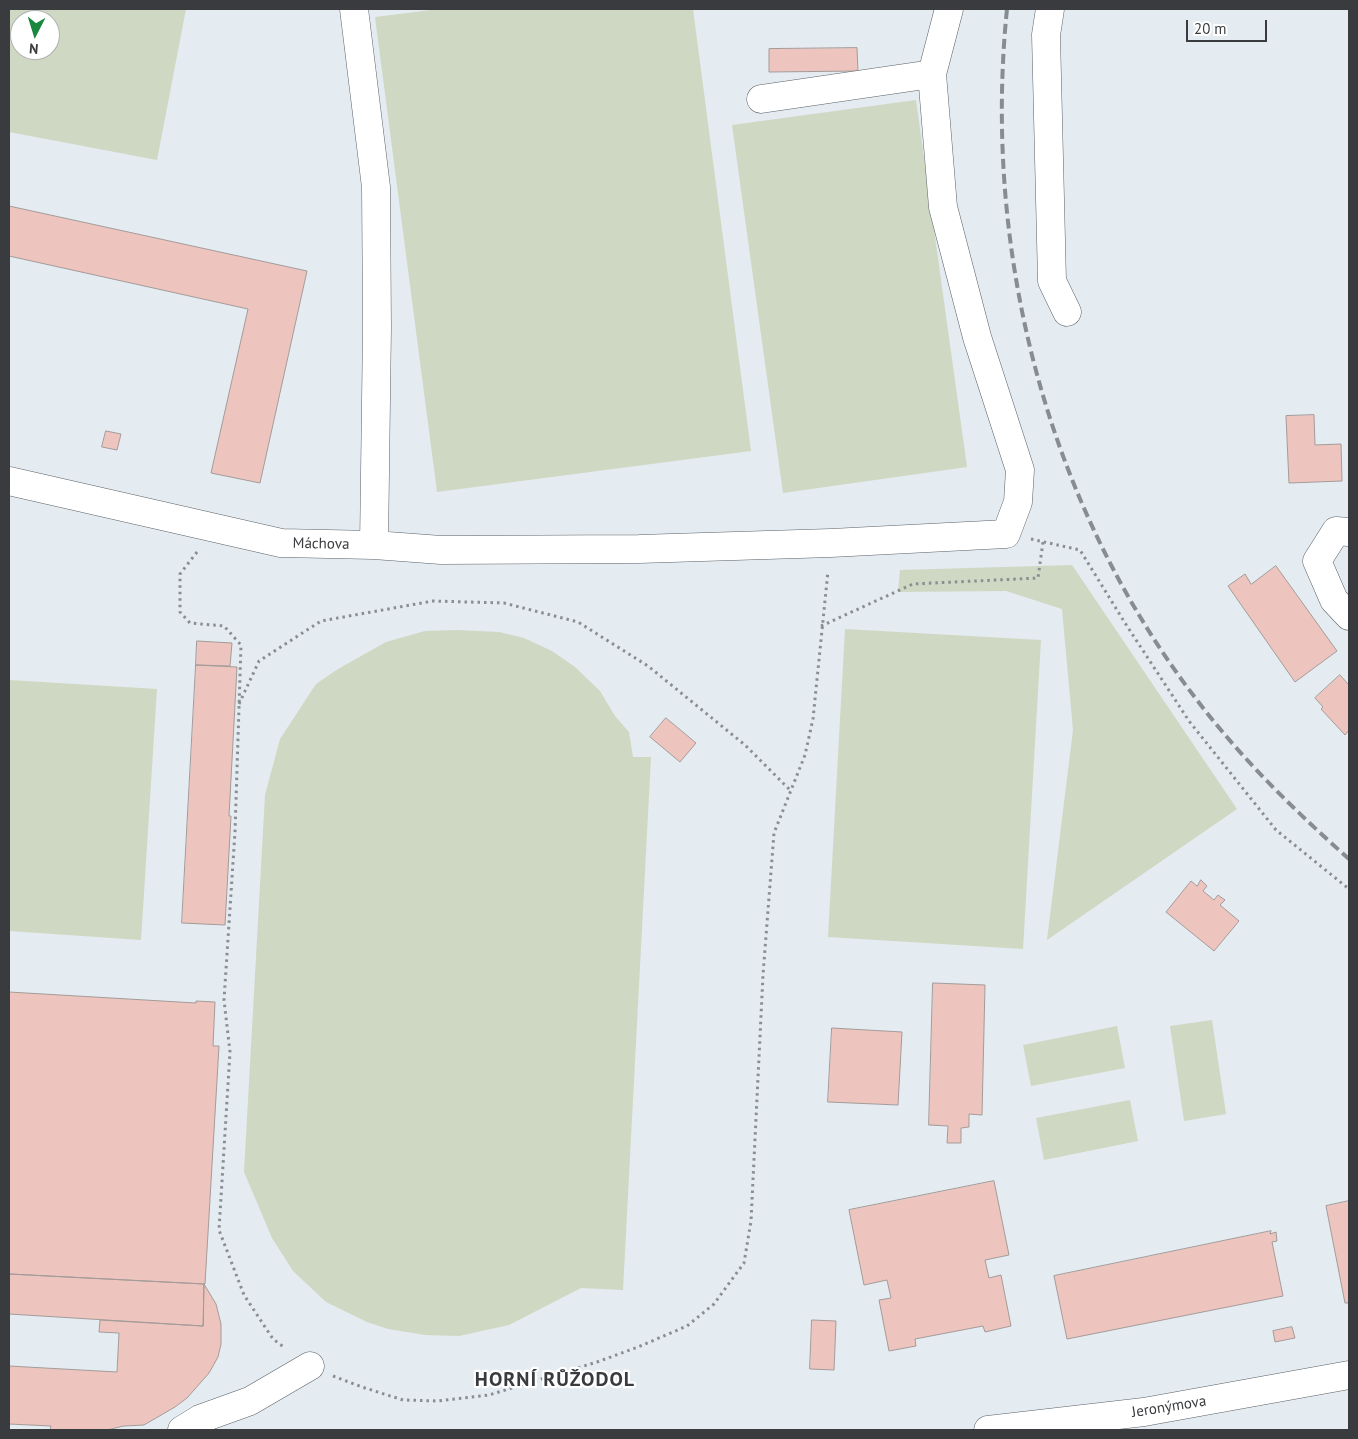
<!DOCTYPE html>
<meta charset="utf-8">
<style>
body{margin:0}
#map{position:relative;width:1358px;height:1439px;overflow:hidden;background:#e4ebf1;font-family:"PT Sans",sans-serif}
canvas{display:block}
.frame{position:absolute;inset:0;border:10px solid #393b3e;pointer-events:none}
.north{position:absolute;left:10px;top:10px;width:50px;height:50px;box-sizing:border-box;background:#fff;border:1px solid #b0b1b2;border-radius:50%;rotate:185deg;font-size:14px;font-weight:700;line-height:20px;text-align:center;color:#393b3e}
.north::after{content:'';display:block;margin:auto;width:18px;height:22px;background:#19873e;clip-path:polygon(50% 0,100% 100%,50% 72%,0 100%)}
.scale{position:absolute;left:1186px;top:20px;width:81px;height:22px;box-sizing:border-box;border:2px solid #393b3e;border-top:0;padding-left:6px;font-size:15px;line-height:18px;white-space:nowrap;color:#393b3e;-webkit-text-stroke:4px #fff;paint-order:stroke}
</style>
<div id="map">
<canvas width="1358" height="1439"></canvas>
<div class="frame"></div>
<div class="north">N</div>
<div class="scale">20 m</div>
</div>
<script>
const ctx = document.querySelector('canvas').getContext('2d');
ctx.lineJoin = 'round';
function fillPath(path, color) { ctx.fillStyle = color; ctx.fill(path, 'evenodd'); }
function trace(path, color, width, dash) { ctx.strokeStyle = color; ctx.lineWidth = width; ctx.lineCap = dash ? 'butt' : 'round'; ctx.setLineDash(dash || []); ctx.stroke(path); }
function drawText(font, color, halo, rows, align = 'center') {
  ctx.font = font + ' "PT Sans",sans-serif'; ctx.lineWidth = 4.5; ctx.setLineDash([]); ctx.textBaseline = 'middle'; ctx.strokeStyle = halo; ctx.fillStyle = color; for (const [text, x, y, turn = 0] of rows) {
    ctx.save(); ctx.translate(x, y); ctx.rotate((+turn || 0) * Math.PI / 180); ctx.textAlign = isNaN(turn) ? turn : align; if (halo) ctx.strokeText(text, 0, 0); ctx.fillText(text, 0, 0); ctx.restore();
  }
}
const green = new Path2D(`
 M 9,9 L 186,9 L 157,160 L 9,132 ZM 20,20 L 50,20 L 50,50 L 20,50 Z
 M 439,9 L 693,9 L 751,451 L 437,492 L 375,17 Z
 M 916,100 L 967,467 L 783,493 L 732,125 Z
 M 1072,565 L 1237,809 L 1047,940 L 1073,730 L 1062,609 L 1006,591 L 898,592 L 900,570 Z
 M 845,629 L 1041,640 L 1023,949 L 828,937 Z
 M 458,630 L 499,632 L 524,638 L 552,651 L 575,667 L 600,691 L 615,716 L 629,732 L 633,757 L 651,757 L 623,1290 L 581,1288 L 509,1325 L 459,1336 L 425,1335 L 388,1329 L 367,1322 L 326,1302 L 293,1271 L 272,1238 L 244,1172 L 265,795 L 280,739 L 316,684 L 338,669 L 386,642 L 425,631 Z
 M 9,680 L 157,689 L 141,940 L 9,931 Z
 M 1212,1020 L 1226,1114 L 1184,1121 L 1170,1026 Z
 M 1117,1026 L 1125,1068 L 1031,1086 L 1023,1045 Z
 M 1130,1100 L 1138,1141 L 1044,1160 L 1036,1118 Z`);
const building = new Path2D(`
 M 857,48 L 858,71 L 769,72 L 769,49 Z
 M 9,206 L 307,271 L 260,483 L 211,473 L 248,309 L 9,256 Z
 M 1314,415 L 1315,445 L 1341,444 L 1342,481 L 1289,483 L 1286,416 Z
 M 106,431 L 121,434 L 117,450 L 102,447 Z
 M 1276,566 L 1337,651 L 1295,682 L 1228,586 L 1245,574 L 1251,584 Z
 M 197,641 L 232,643 L 230,666 L 196,665 Z
 M 196,665 L 237,667 L 229,816 L 231,816 L 225,925 L 182,923 Z
 M 1340,675 L 1348,684 L 1349,683 L 1349,730 L 1345,735 L 1321,709 L 1323,707 L 1315,698 Z
 M 666,718 L 696,743 L 680,762 L 650,737 Z
 M 1201,880 L 1207,886 L 1203,891 L 1214,900 L 1218,895 L 1225,900 L 1220,905 L 1239,921 L 1214,951 L 1166,912 L 1191,881 L 1197,886 Z
 M 933,983 L 985,985 L 982,1115 L 969,1114 L 969,1127 L 961,1128 L 961,1143 L 947,1143 L 948,1126 L 929,1125 Z
 M 9,992 L 196,1003 L 196,1001 L 215,1002 L 213,1046 L 219,1046 L 205,1284 L 9,1274 Z
 M 832,1028 L 902,1032 L 898,1105 L 828,1102 Z
 M 994,1181 L 1009,1255 L 985,1260 L 989,1278 L 1001,1275 L 1011,1326 L 985,1332 L 983,1326 L 915,1339 L 916,1346 L 889,1351 L 879,1300 L 891,1298 L 887,1280 L 864,1285 L 849,1210 Z
 M 1349,1201 L 1349,1303 L 1345,1303 L 1326,1206 Z
 M 1271,1231 L 1270,1234 L 1276,1232 L 1277,1241 L 1272,1242 L 1283,1296 L 1067,1339 L 1054,1276 Z
 M 9,1274 L 204,1284 L 203,1326 L 9,1314 Z
 M 204,1284 L 216,1304 L 221,1324 L 221,1344 L 218,1357 L 209,1373 L 187,1398 L 175,1407 L 144,1425 L 124,1426 L 107,1430 L 50,1430 L 51,1426 L 9,1424 L 9,1366 L 117,1372 L 119,1333 L 99,1332 L 100,1320 L 203,1326 Z
 M 812,1320 L 836,1321 L 834,1370 L 810,1369 Z
 M 1292,1327 L 1295,1338 L 1275,1342 L 1273,1331 Z`);
const path = new Path2D(`
 M 1031,539 L 1080,550 L 1125,623 L 1189,721 L 1276,830 L 1349,889
 M 197,552 L 180,574 L 180,612 L 190,623 L 224,626 L 241,645 L 235,832 L 224,1000 L 230,1052 L 219,1230 L 244,1295 L 273,1339 L 285,1348
 M 821,626 L 913,584 L 1038,578 L 1043,542
 M 239,704 L 259,661 L 321,621 L 433,601 L 504,603 L 578,622 L 648,666 L 745,745 L 791,791
 M 333,1376 L 362,1387 L 403,1400 L 438,1401 L 489,1395 L 597,1362 L 638,1347 L 687,1326 L 714,1304 L 744,1263 L 751,1221 L 763,975 L 774,833 L 805,755 L 813,719 L 828,571`);
const minor = new Path2D(`
 M 354,9 L 376,187 L 377,328 L 374,545
 M 1050,9 L 1046,35 L 1052,281 L 1067,312
 M 761,99 L 932,74
 M 9,481 L 281,543 L 374,545 L 441,550 L 639,549 L 831,543 L 1006,534 L 1018,502 L 1020,470 L 977,337 L 943,207 L 932,74 L 949,9
 M 1349,532 L 1336,531 L 1317,561 L 1334,600 L 1349,616
 M 182,1430 L 200,1419 L 250,1401 L 310,1366
 M 988,1430 L 1144,1412 L 1349,1375`);
const rail = new Path2D(`
 M 1007,9 C 982,253 1048,509 1200,704 C 1244,761 1295,811 1349,859`);
const streetNames = [
 ["Máchova",321,544,1],
 ["Jeronýmova",1169,1407,-9]
];
const districtNames = [
 ["HORNÍ RŮŽODOL",555,1380]
];
fillPath(green, '#cfd8c3');
fillPath(building, '#edc5be');
trace(building, '#a39b99', 1);
trace(minor, '#5b6166', 29);
trace(path, '#8a8e93', 3, [2.5, 4]);
trace(minor, '#fff', 28);
trace(rail, '#878c90', 4, [10, 5]);
drawText('15px', '#393b3e', '#fff', streetNames);
ctx.letterSpacing = '1px';
drawText('bold 20px', '#393b3e', '#fff', districtNames);
ctx.letterSpacing = '0px';
</script>
